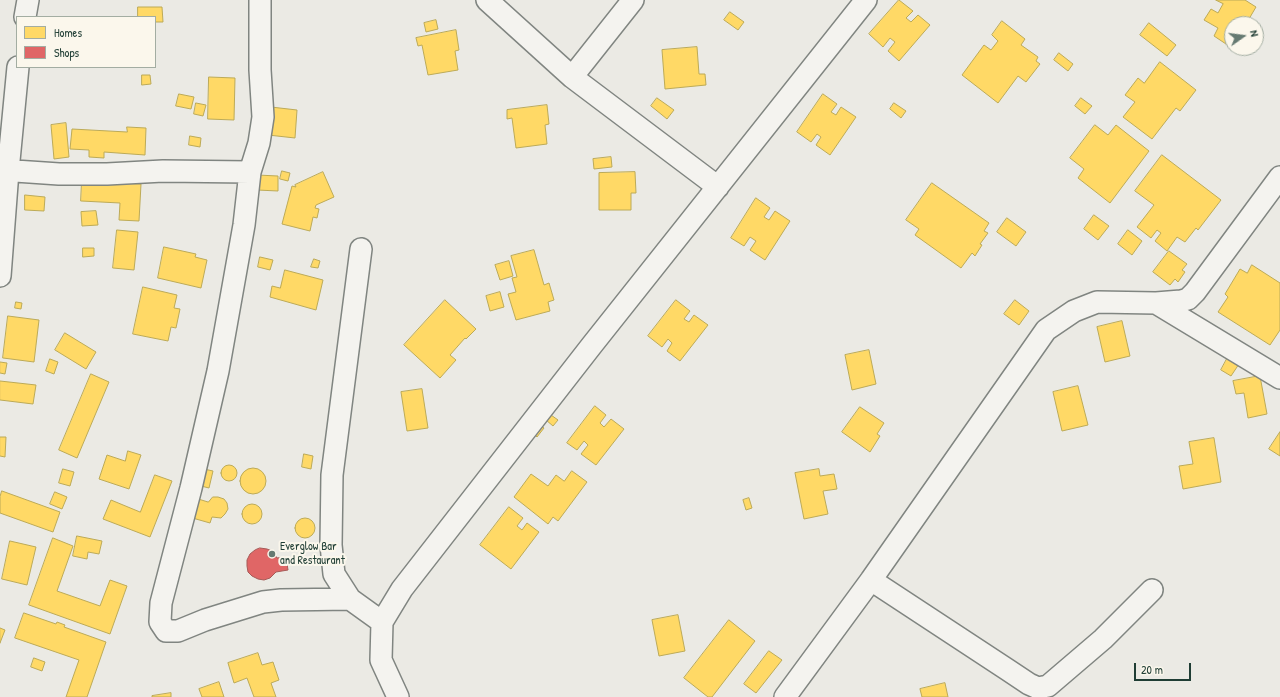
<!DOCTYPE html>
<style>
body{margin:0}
#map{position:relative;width:1280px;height:697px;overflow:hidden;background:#ebeae4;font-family:"Patrick Hand",sans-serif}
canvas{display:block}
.legend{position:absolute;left:16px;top:16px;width:140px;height:52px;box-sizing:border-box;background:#fbf7ec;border:1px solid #a3ada2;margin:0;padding:5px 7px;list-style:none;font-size:12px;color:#1f3d34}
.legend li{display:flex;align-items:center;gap:8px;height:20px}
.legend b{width:20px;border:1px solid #a3ada2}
.north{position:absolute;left:1224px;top:16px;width:40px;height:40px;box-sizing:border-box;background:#fbf7ec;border:1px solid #a3ada2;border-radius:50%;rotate:76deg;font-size:11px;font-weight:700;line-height:16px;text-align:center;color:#1f3d34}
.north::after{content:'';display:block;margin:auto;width:14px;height:18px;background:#667a72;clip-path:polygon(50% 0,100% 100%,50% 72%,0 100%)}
.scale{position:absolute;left:1134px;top:663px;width:57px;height:18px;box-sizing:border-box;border:2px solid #1f3d34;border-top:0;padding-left:5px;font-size:12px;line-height:14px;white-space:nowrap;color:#1f3d34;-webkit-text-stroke:3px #fbf7ec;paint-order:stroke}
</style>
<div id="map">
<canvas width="1280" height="697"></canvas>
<ul class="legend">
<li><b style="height:11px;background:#ffd966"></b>Homes</li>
<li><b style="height:11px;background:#e06666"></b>Shops</li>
</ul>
<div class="north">N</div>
<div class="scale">20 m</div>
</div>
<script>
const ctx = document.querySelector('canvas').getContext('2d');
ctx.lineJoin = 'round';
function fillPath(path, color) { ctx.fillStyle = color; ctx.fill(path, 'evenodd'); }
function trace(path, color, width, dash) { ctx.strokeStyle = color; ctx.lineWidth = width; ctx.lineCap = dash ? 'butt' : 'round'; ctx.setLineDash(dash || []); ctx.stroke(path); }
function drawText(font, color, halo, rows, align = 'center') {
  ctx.font = font + ' "Patrick Hand",sans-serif'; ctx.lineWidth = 4; ctx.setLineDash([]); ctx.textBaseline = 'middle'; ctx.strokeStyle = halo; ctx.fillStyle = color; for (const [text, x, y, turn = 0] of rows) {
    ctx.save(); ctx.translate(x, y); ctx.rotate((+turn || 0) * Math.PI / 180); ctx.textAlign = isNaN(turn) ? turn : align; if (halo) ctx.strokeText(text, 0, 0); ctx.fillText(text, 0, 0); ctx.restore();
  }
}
const homes = new Path2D(`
 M 899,0 L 913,11 L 906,18 L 911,22 L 918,15 L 930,25 L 899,61 L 888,51 L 895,42 L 890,38 L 883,47 L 869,34 Z
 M 1216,0 L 1245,0 L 1256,7 L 1246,24 L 1232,24 L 1232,48 L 1214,36 L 1218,28 L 1204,20 L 1211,9 L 1218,13 L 1223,4 Z
 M 138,7 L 162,7 L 163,22 L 155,22 L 155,17 L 138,17 Z
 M 730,12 L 744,22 L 738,30 L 724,20 Z
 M 436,20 L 438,29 L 426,32 L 424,23 Z
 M 1002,21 L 1025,39 L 1021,45 L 1038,57 L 1036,61 L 1040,64 L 1026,82 L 1018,76 L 998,103 L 962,75 L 984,45 L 991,50 L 998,41 L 992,35 Z
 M 1149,23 L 1176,45 L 1167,56 L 1140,35 Z
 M 456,30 L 459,50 L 455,51 L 458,70 L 428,75 L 422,45 L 418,46 L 416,38 Z
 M 697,47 L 699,74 L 705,74 L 706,85 L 665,89 L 662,50 Z
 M 1059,53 L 1073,64 L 1068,71 L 1054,60 Z
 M 1160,62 L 1196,90 L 1180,111 L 1176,108 L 1152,139 L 1123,117 L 1135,102 L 1125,95 L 1138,78 L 1144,83 Z
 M 142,75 L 150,75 L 151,84 L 142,85 Z
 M 209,77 L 235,78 L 234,120 L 208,119 Z
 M 179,94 L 194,97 L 191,109 L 176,106 Z
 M 823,94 L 837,104 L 831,112 L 836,115 L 841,107 L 856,117 L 830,155 L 816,145 L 821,137 L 817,134 L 811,142 L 797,132 Z
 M 657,98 L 674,110 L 667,119 L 651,106 Z
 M 1081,98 L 1092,106 L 1085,114 L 1075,106 Z
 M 196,103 L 206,105 L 203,116 L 194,114 Z
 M 894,103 L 906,111 L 901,118 L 890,109 Z
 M 547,105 L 549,124 L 545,125 L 547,144 L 516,148 L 512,118 L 507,119 L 507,110 Z
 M 271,107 L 297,110 L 295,138 L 268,135 Z
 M 66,123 L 69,157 L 54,159 L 51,125 Z
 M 1095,125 L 1108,135 L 1116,125 L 1149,151 L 1110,203 L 1078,178 L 1084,169 L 1070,158 Z
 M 127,127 L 146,128 L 145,155 L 104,152 L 104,158 L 89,157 L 89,150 L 70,149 L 72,129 L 127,132 Z
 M 190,136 L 201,138 L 200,147 L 189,145 Z
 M 1162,155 L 1221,200 L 1198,230 L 1196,228 L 1185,242 L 1177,237 L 1167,251 L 1155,241 L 1161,233 L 1157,230 L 1151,238 L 1137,227 L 1154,205 L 1135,191 Z
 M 611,157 L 612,167 L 594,169 L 593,159 Z
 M 282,171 L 290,173 L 288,181 L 280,179 Z
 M 323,172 L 334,197 L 316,205 L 315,208 L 319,209 L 317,218 L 313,217 L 310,231 L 282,224 L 292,186 L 296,187 L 295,185 Z
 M 635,172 L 636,193 L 631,193 L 631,210 L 599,210 L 599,173 Z
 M 257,175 L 278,176 L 278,191 L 257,190 Z
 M 82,181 L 141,184 L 139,221 L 119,220 L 120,203 L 81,201 Z
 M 932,183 L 989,223 L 984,231 L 988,233 L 980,244 L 982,245 L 975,256 L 972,253 L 961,268 L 915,235 L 919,229 L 906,220 Z
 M 25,195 L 45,197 L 44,211 L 25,210 Z
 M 756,198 L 770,208 L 764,217 L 769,220 L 775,211 L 790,221 L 765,260 L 750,250 L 756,241 L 750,237 L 744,246 L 731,238 Z
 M 96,211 L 98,225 L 82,226 L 81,212 Z
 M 1094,215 L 1109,226 L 1098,240 L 1084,229 Z
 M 1007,218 L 1026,232 L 1016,246 L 997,232 Z
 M 117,230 L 138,232 L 134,270 L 113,268 Z
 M 1128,230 L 1142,241 L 1132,255 L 1118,244 Z
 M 164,247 L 196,254 L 195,257 L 207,260 L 201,288 L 158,278 Z
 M 83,248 L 94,248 L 94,256 L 83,257 Z
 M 534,250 L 544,285 L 549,283 L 554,300 L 548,302 L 550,311 L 516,320 L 508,294 L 516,292 L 512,278 L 517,277 L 511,256 Z
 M 1169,251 L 1187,264 L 1182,270 L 1185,272 L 1178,282 L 1175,279 L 1170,285 L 1153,272 Z
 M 260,257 L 273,260 L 270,270 L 258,267 Z
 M 314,259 L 320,261 L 318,268 L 311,267 Z
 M 509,261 L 513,276 L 500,280 L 495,265 Z
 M 1252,265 L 1280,283 L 1280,330 L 1270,345 L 1218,312 L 1228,297 L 1225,294 L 1240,269 L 1247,273 Z
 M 285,270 L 323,280 L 316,310 L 270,297 L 272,286 L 280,288 Z
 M 143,287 L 177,295 L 174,308 L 180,309 L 176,328 L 171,327 L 168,341 L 133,334 Z
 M 500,292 L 504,307 L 490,311 L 486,296 Z
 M 445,300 L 476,329 L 466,339 L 465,338 L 450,355 L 456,360 L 440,378 L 404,345 Z
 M 676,300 L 690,311 L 684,319 L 689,322 L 694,315 L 708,325 L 680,361 L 667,351 L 672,343 L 668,339 L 662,347 L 648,336 Z
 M 1015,300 L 1029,311 L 1019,325 L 1004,314 Z
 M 16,302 L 22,303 L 21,309 L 15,308 Z
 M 8,316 L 39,320 L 34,362 L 3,358 Z
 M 1122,321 L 1130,356 L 1105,362 L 1097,327 Z
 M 65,333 L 96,352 L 86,369 L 55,350 Z
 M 869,350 L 876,384 L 852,390 L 845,355 Z
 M 1228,357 L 1239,364 L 1231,376 L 1221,370 Z
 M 50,359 L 58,362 L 54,374 L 46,371 Z
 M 0,362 L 7,363 L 5,374 L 0,373 Z
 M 91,374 L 109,382 L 77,458 L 59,450 Z
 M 1260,376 L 1267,414 L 1248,418 L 1244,393 L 1236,394 L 1233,381 Z
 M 0,381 L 36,385 L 33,404 L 0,400 Z
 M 1078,386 L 1088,425 L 1062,431 L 1053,392 Z
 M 422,389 L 428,428 L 407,431 L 401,392 Z
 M 595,406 L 606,415 L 600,423 L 604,427 L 611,419 L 624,429 L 596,465 L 581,454 L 588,445 L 584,441 L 577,450 L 567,443 Z
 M 860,407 L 884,423 L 877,434 L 880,436 L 870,452 L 842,432 Z
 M 551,415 L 558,420 L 553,426 L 546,420 Z
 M 539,424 L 544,428 L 537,437 L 532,432 Z
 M 1280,432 L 1280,456 L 1269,449 Z
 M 0,437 L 6,437 L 5,457 L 0,456 Z
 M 1214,438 L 1221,482 L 1183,489 L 1179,466 L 1193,464 L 1189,442 Z
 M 128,451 L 141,455 L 129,489 L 99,479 L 107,455 L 125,461 Z
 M 304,454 L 313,456 L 311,469 L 302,467 Z
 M221 473a8 8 0 1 1 16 0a8 8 0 1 1-16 0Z
 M240 481a13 13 0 1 1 26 0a13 13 0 1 1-26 0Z
 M 63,469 L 74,472 L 70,486 L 59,483 Z
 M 204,469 L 213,471 L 209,488 L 201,486 Z
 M 819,469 L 820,476 L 834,474 L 837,489 L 823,491 L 828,514 L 804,519 L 795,473 Z
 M 572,471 L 587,482 L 558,521 L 553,517 L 548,524 L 514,497 L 531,474 L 548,486 L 556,475 L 564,481 Z
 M 155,475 L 172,481 L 150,537 L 103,519 L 111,500 L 140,512 Z
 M 2,491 L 60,512 L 53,532 L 0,513 L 0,497 Z
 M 55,492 L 67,497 L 62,509 L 50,504 Z
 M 213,497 L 218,497 L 224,499 L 227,503 L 228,509 L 225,514 L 221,518 L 212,517 L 210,523 L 189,517 L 195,498 L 208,502 Z
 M 749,498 L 752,508 L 746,510 L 743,500 Z
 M242 514a10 10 0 1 1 20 0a10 10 0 1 1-20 0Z
 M 509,507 L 523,518 L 517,526 L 522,530 L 527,523 L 539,532 L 511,569 L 480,545 Z
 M295 528a10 10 0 1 1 20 0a10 10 0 1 1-20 0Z
 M 77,536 L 102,541 L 99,554 L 88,552 L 87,559 L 73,556 Z
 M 53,538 L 73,546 L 57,591 L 100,606 L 110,580 L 127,586 L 110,634 L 29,605 Z
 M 10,541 L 36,547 L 27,585 L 2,579 Z
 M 24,613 L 56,624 L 57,622 L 65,625 L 64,627 L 106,642 L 87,697 L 66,697 L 79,660 L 15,638 Z
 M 678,615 L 685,651 L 659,656 L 652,620 Z
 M 729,620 L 755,641 L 712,697 L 708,697 L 684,678 Z
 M 0,628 L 5,630 L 0,643 Z
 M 769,651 L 782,660 L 756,693 L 744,684 Z
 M 258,653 L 262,665 L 273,662 L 279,680 L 271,683 L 276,697 L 254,697 L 247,678 L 234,683 L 228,663 Z
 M 34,658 L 45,662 L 42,671 L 31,667 Z
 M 219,682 L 224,697 L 202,697 L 199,689 Z
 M 945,683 L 948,697 L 922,697 L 920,689 Z
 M 171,693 L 171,697 L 152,697 L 152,696 Z`);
const shops = new Path2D(`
 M 260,548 L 267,549 L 272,551 L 277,558 L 286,557 L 288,570 L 276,572 L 270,578 L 264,580 L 258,579 L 252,576 L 248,572 L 247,566 L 247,560 L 250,554 L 255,550 Z`);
const street = new Path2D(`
 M 260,0 L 260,70 L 263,117 L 259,143 L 250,172 L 244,225 L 218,371 L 191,488 L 161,603 L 160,622 L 166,631 L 178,631 L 205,620 L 263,602 L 281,600 L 350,599
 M 487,0 L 572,77 L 718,187
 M 25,17 L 28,0
 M 572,77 L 633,0
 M 0,170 L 59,174 L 107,174 L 163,171 L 250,172
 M 361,249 L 332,475 L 331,545 L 334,574 L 350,599 L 382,622
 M 0,276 L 8,171 L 18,67
 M 1156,303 L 1280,378
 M 871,580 L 1008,670 L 1029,684 L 1038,688 L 1048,686 L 1103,639 L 1152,590
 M 398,697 L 381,660 L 382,622 L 402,589 L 592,345 L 866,0
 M 785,697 L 871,580 L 1046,330 L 1074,311 L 1097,302 L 1156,303 L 1181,301 L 1188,299 L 1195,292 L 1280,177`);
const markers = [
 [272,554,4,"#667a72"]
];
const poiNames = [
 ["Everglow Bar",280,547],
 ["and Restaurant",280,561]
];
fillPath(homes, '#ffd966');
trace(homes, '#bcaa57', 1);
fillPath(shops, '#e06666');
trace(shops, '#a65a57', 1);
trace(street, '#808581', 24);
trace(street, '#f4f3ef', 21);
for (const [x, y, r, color] of markers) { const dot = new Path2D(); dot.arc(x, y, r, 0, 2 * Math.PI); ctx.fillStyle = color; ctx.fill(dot); trace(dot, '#fbf7ec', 1.5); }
drawText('12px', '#1f3d34', '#fbf7ec', poiNames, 'left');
</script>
